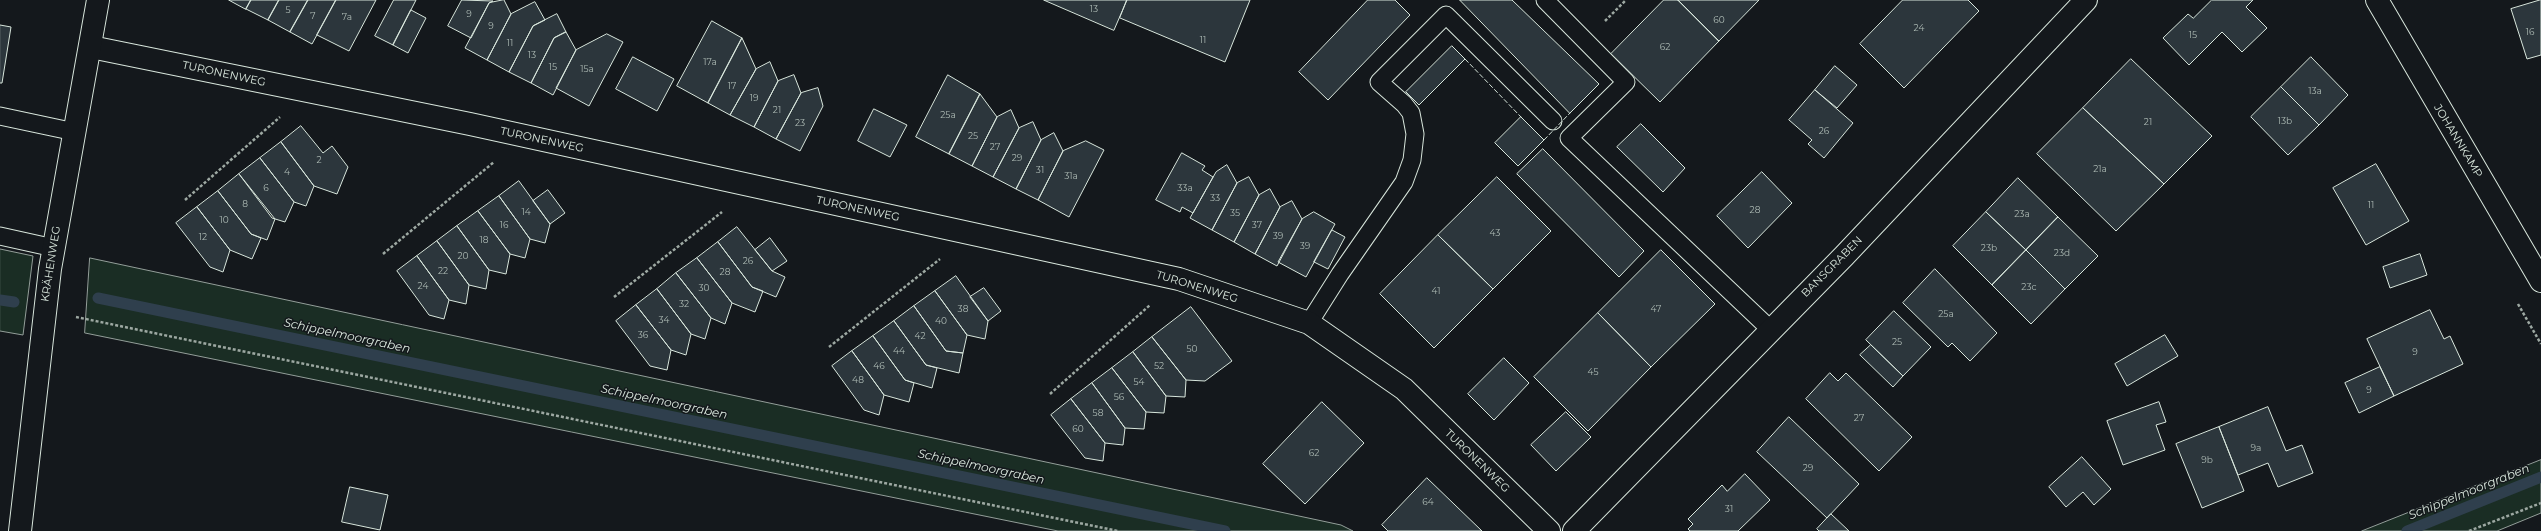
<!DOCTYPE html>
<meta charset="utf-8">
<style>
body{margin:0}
canvas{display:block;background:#14181c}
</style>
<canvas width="2541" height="531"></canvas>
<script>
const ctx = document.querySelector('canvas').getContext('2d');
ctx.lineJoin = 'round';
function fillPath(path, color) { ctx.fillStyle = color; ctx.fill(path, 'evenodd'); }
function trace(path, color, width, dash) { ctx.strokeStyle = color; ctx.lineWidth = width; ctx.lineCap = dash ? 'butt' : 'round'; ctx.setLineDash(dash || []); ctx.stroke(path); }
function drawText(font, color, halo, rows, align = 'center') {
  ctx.font = font + ' Montserrat,sans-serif'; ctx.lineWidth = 3; ctx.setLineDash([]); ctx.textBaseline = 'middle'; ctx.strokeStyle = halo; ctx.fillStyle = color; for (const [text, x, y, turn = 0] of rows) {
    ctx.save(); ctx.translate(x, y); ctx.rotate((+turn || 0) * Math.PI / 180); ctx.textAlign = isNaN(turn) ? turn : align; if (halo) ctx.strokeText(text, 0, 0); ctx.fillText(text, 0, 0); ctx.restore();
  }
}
const green = new Path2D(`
 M 0,249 L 33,256 L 23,335 L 0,331 Z
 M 90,258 L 1341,525 L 1353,531 L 1058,531 L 85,333 Z
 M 2541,460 L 2541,513 L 2497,531 L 2362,531 Z`);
const stream = new Path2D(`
 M 98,298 L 1225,531
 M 0,300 L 14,302
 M 2407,531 L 2541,477`);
const building = new Path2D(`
 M 229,0 L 251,0 L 246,9 Z
 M 251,0 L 279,0 L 268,20 L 246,9 Z
 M 279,0 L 308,0 L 290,32 L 268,20 Z
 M 308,0 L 336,0 L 312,44 L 290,32 Z
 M 336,0 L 376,0 L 349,51 L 317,35 Z
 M 394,0 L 416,0 L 393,45 L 375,36 Z
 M 462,0 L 493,1 L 489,3 L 471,38 L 448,26 Z
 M 504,0 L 511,14 L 487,60 L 465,48 L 489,3 Z
 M 1044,0 L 1127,0 L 1114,30 Z
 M 1127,0 L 1250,0 L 1225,62 L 1120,18 Z
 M 1368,0 L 1395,0 L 1410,15 L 1328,100 L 1299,72 Z
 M 1460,0 L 1512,0 L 1599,84 L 1570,113 Z
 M 1664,0 L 1678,0 L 1719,41 L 1660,102 L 1611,54 Z
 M 1678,0 L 1759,0 L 1719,41 Z
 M 1903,0 L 1968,0 L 1979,11 L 1904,88 L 1860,44 Z
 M 2212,0 L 2253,0 L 2246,7 L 2267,28 L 2242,52 L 2222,32 L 2189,65 L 2163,38 L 2188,14 L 2193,18 Z
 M 2541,0 L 2541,55 L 2527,59 L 2511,9 Z
 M 535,2 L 545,20 L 533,26 L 509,72 L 487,60 L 511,14 Z
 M 411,10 L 426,18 L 408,53 L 393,45 Z
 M 557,14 L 566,32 L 554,38 L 531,83 L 509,72 L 533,26 Z
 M 712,21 L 742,38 L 708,103 L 677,86 Z
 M 0,25 L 11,27 L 2,83 L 0,83 Z
 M 566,32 L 576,50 L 553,95 L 531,83 L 554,38 Z
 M 607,34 L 623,42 L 589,106 L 556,88 L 576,50 Z
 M 742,38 L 756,69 L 730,115 L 708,103 Z
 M 1452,46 L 1465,59 L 1419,105 L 1406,92 Z
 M 633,57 L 674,79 L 657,111 L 616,89 Z
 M 2311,57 L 2348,95 L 2319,125 L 2281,87 Z
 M 2131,59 L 2212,136 L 2164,184 L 2083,108 Z
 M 770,62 L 778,81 L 754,127 L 730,115 L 756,69 Z
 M 1835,66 L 1857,85 L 1837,108 L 1815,90 Z
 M 794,75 L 801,93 L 776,139 L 754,127 L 778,81 Z
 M 948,75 L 980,94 L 949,154 L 916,137 Z
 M 2281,87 L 2319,125 L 2288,155 L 2251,117 Z
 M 818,88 L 823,106 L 800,151 L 776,139 L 801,93 Z
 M 1815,90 L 1853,123 L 1824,158 L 1808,144 L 1812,140 L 1789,120 Z
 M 980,94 L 997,117 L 972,166 L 949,154 Z
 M 2083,108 L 2164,184 L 2116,231 L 2037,154 Z
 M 874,109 L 907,125 L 890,157 L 858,141 Z
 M 1011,110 L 1019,128 L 993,177 L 972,166 L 997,117 Z
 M 1521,117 L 1544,140 L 1518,166 L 1495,143 Z
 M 1033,122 L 1041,140 L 1016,189 L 993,177 L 1019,128 Z
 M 1641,124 L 1685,168 L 1663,192 L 1617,147 Z
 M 301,126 L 323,153 L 332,146 L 348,167 L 337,194 L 314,186 L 281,142 Z
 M 1054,133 L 1063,151 L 1038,200 L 1016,189 L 1041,140 Z
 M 1086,141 L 1104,150 L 1069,217 L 1038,200 L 1063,151 Z
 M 281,142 L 314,186 L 306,206 L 294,202 L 260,158 Z
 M 1543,149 L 1644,251 L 1619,277 L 1517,174 Z
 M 1182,153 L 1205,166 L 1202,170 L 1213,177 L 1193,213 L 1182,207 L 1180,212 L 1156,200 Z
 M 260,158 L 294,202 L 285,222 L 272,218 L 239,174 Z
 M 2376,164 L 2409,221 L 2366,245 L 2333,188 Z
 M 1227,165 L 1237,183 L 1212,230 L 1190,218 L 1216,172 Z
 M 1762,172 L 1792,203 L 1748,248 L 1717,216 Z
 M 239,174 L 275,219 L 267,240 L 251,234 L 218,191 Z
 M 1249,177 L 1259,195 L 1234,242 L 1212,230 L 1237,183 Z
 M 1497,177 L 1551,231 L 1493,289 L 1438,235 Z
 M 2018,178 L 2058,217 L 2026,250 L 1986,212 Z
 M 519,181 L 550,224 L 545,243 L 530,239 L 499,196 Z
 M 1270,189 L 1280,207 L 1255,254 L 1234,242 L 1259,195 Z
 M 548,190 L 565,213 L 550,224 L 533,201 Z
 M 218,191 L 251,234 L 261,238 L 252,259 L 230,250 L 197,207 Z
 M 499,196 L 530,239 L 525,258 L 510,254 L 478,211 Z
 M 1292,201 L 1302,219 L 1277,266 L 1255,254 L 1280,207 Z
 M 197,207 L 230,250 L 223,272 L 210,267 L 176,223 Z
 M 478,211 L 510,254 L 506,274 L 489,270 L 457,226 Z
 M 1314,212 L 1335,224 L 1306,277 L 1278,262 L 1302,219 Z
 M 1986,212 L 2026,250 L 1992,285 L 1953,246 Z
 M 2058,217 L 2098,256 L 2065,289 L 2026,250 Z
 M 457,226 L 489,270 L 486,289 L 469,285 L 437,241 Z
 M 737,227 L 772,271 L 785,277 L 776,297 L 752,287 L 718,242 Z
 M 1332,230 L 1345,237 L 1328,269 L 1314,262 Z
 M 1438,235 L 1493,289 L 1434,348 L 1380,294 Z
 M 770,238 L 787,261 L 772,271 L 755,250 Z
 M 437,241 L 469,285 L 466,304 L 449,300 L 417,256 Z
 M 718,242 L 752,287 L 763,291 L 755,312 L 732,303 L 697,258 Z
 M 1661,250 L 1715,304 L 1651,367 L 1598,313 Z
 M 2026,250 L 2065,289 L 2031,324 L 1992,285 Z
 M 2420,254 L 2427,275 L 2390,288 L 2383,267 Z
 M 417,256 L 449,300 L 444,319 L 429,315 L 397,271 Z
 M 697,258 L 732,303 L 725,324 L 711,318 L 676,273 Z
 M 1935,269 L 1997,333 L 1970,361 L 1952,343 L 1948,347 L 1903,303 Z
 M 676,273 L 711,318 L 705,339 L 691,334 L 657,289 Z
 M 956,276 L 988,321 L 985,339 L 967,335 L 935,291 Z
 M 984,288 L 1001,311 L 988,321 L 970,297 Z
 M 657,289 L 691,334 L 686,355 L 671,350 L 636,305 Z
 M 935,291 L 967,335 L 963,353 L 946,351 L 914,306 Z
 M 636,305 L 671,350 L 667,370 L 650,366 L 616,321 Z
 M 914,306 L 946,351 L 963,353 L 959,373 L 926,365 L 894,321 Z
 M 1191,307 L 1232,361 L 1205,381 L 1186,380 L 1152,337 Z
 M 2430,310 L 2444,339 L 2450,336 L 2463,364 L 2394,396 L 2367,339 Z
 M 1894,311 L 1931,347 L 1903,376 L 1866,340 Z
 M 1598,313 L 1651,367 L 1588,431 L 1534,377 Z
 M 894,321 L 926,365 L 937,368 L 932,388 L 905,380 L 873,336 Z
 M 2165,335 L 2178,356 L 2127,386 L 2115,364 Z
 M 873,336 L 905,380 L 914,383 L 909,402 L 884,395 L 852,351 Z
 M 1152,337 L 1186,380 L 1185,397 L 1166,396 L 1133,352 Z
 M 1871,345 L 1903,376 L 1893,387 L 1860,355 Z
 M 852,351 L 884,395 L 879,415 L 864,410 L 832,366 Z
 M 1133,352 L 1166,396 L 1164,413 L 1146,412 L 1112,368 Z
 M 1504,358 L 1529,383 L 1494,420 L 1468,394 Z
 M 2380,367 L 2394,396 L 2359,413 L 2345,383 Z
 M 1112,368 L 1146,412 L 1144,429 L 1125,428 L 1092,383 Z
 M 1830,373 L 1838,381 L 1846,373 L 1912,437 L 1879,471 L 1806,399 Z
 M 1092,383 L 1125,428 L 1123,445 L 1105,443 L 1071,399 Z
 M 1071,399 L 1105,443 L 1103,461 L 1085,458 L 1051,415 Z
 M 1322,402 L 1364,443 L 1305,504 L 1263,464 Z
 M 2159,402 L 2166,422 L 2156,425 L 2165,450 L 2123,465 L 2107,421 Z
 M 2268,407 L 2286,451 L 2302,445 L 2313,473 L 2278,487 L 2268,463 L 2238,475 L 2219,427 Z
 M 1566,412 L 1591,437 L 1556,471 L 1531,445 Z
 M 1789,417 L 1859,484 L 1827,518 L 1757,452 Z
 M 2219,427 L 2244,491 L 2202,508 L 2176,444 Z
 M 2082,457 L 2111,489 L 2094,505 L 2083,492 L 2066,507 L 2049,487 Z
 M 1745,474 L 1770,500 L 1738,531 L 1690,531 L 1688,529 L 1693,524 L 1688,519 L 1722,485 L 1727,491 Z
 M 1427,478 L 1482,531 L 1388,531 L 1382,525 Z
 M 350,487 L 388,495 L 380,530 L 342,522 Z
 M 1831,514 L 1849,531 L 1819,531 L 1817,529 Z`);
const path = new Path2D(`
 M 1605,21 L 1626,0
 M 185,200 L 280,117
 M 383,254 L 494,162
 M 614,297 L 722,212
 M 2518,304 L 2541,344
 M 76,317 L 1118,531
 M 829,347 L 940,259
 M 1050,394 L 1150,305
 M 2469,531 L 2541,503`);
const lane = new Path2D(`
 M 1545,0 L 1626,82 L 1569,138 L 1770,329
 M 0,116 L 75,132
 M 0,236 L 54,248
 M 1309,323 L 1340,274 L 1404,182 L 1412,160 L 1415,134 L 1411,113 L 1404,104 L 1379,82 L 1446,15 L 1553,121`);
const street = new Path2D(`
 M 2377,0 L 2541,281
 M 91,47 L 470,124 L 1179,279 L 1309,323 L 1404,389 L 1549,531
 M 1574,531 L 1844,256 L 2086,0`);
const secondary = new Path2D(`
 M 20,531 L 50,269 L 98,0`);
const fence = new Path2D(`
 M 1465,59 L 1521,117
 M 1544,140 L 1570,113`);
const numberNames = [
 ["13",1094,9],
 ["5",288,10],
 ["9",469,14],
 ["7",313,16],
 ["7a",347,17],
 ["60",1719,20],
 ["9",491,26],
 ["24",1919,28],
 ["16",2530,32],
 ["15",2193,35],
 ["11",1203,40],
 ["11",510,43],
 ["62",1665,47],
 ["13",532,55],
 ["17a",710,62],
 ["15",553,67],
 ["15a",587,69],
 ["17",732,86],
 ["13a",2315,91],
 ["19",754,98],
 ["21",777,110],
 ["25a",948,115],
 ["13b",2285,121],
 ["21",2148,122],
 ["23",800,123],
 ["26",1824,131],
 ["25",973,136],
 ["27",995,147],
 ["29",1017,158],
 ["2",319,160],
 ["21a",2100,169],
 ["31",1040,170],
 ["4",287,172],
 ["31a",1071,176],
 ["6",266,188],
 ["33a",1185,188],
 ["33",1215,198],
 ["8",245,204],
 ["11",2371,205],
 ["28",1755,210],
 ["14",526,212],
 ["35",1235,213],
 ["23a",2022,214],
 ["10",224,220],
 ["16",504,225],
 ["37",1257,225],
 ["43",1495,233],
 ["39",1278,236],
 ["12",203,237],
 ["18",484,240],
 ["39",1305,246],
 ["23b",1989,248],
 ["23d",2062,253],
 ["20",463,256],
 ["26",748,261],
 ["22",443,271],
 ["28",725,272],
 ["24",423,286],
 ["23c",2029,287],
 ["30",704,288],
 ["41",1436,291],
 ["32",684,304],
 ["38",963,309],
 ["47",1656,309],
 ["25a",1946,314],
 ["34",664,320],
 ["40",941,321],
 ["36",643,335],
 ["42",920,336],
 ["25",1897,342],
 ["50",1192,349],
 ["44",899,351],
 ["9",2415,352],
 ["46",879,366],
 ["52",1159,366],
 ["45",1593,372],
 ["48",858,380],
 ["54",1139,382],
 ["9",2369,390],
 ["56",1119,397],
 ["58",1098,413],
 ["27",1859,418],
 ["60",1078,429],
 ["9a",2256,448],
 ["62",1314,453],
 ["9b",2207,460],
 ["29",1808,468],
 ["64",1428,502],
 ["31",1729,509]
];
const streetNames = [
 ["TURONENWEG",224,74,12],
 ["TURONENWEG",542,140,12],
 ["JOHANNKAMP",2458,141,59],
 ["TURONENWEG",858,209,12],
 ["KRÄHENWEG",51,264,-81],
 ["BANSGRABEN",1832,267,-45],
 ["TURONENWEG",1197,287,17],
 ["TURONENWEG",1477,461,44]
];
const waterNames = [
 ["Schippelmoorgraben",347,336,12],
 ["Schippelmoorgraben",664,402,12],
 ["Schippelmoorgraben",981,467,12],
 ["Schippelmoorgraben",2469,492,-22]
];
fillPath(green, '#1a2d24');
trace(green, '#939e99', 1);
trace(stream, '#2f3f4d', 11);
fillPath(building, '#2c363c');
trace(building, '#d8e6dc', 1);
trace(lane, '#d8e6dc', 19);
trace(street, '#d8e6dc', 24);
trace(secondary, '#d8e6dc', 24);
trace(path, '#9da8a2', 2.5, [3, 2]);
trace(lane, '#14181c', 17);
trace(street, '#14181c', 22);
trace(secondary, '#14181c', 22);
trace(fence, '#d8e6dc', 1, [5, 2]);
drawText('9px', '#adbab4', null, numberNames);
drawText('11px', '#d8e6dc', '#14181c', streetNames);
drawText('italic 12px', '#d8e6dc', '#14181c', waterNames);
</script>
